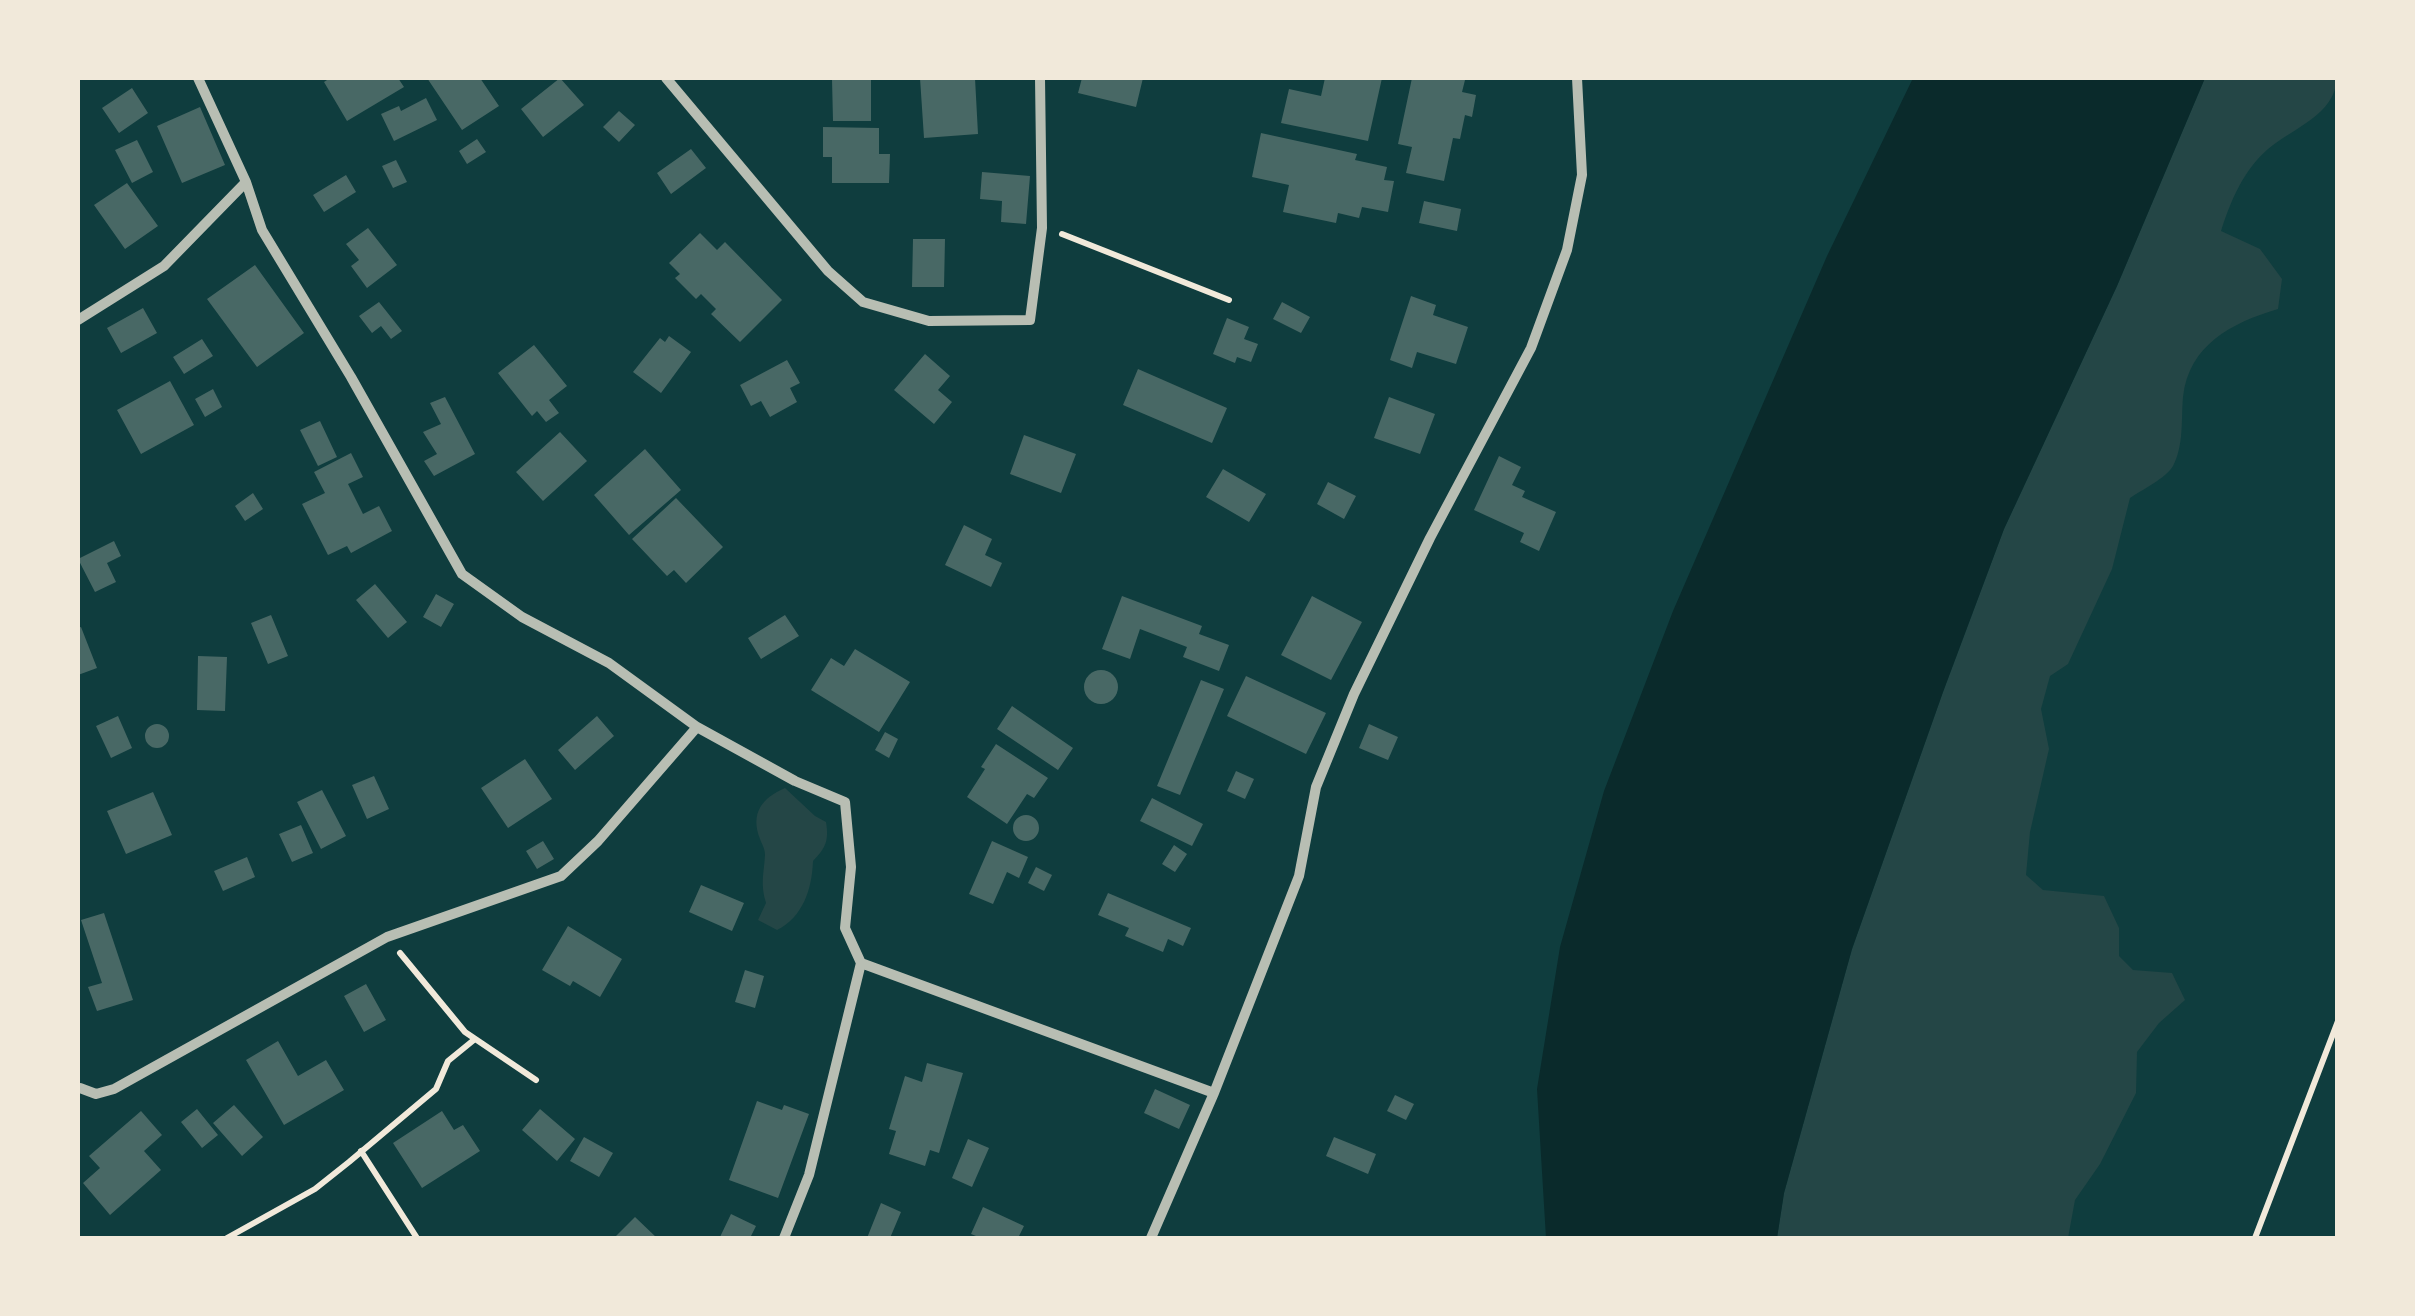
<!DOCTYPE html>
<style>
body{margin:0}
#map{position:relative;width:2415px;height:1316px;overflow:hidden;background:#0f3d3e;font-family:Manrope,sans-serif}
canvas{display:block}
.frame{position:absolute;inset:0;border:80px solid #f1e9da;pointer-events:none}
</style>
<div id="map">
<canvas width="2415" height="1316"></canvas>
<div class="frame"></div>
</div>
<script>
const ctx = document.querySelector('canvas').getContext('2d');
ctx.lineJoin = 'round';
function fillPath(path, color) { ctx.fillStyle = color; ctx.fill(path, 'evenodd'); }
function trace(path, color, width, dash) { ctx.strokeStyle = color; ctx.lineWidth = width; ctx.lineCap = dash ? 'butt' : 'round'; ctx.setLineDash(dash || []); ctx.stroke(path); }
const green = new Path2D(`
 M 2205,78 L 2337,78 C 2335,115 2293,128 2268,149 C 2243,171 2231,200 2221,231 L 2260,249 L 2282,279 L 2278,309 C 2231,323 2189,345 2183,397 C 2181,420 2184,445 2173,466 C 2166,478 2142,490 2130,498 L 2112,569 L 2068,664 L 2050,676 L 2041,709 L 2049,749 L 2030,832 L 2026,875 L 2043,890 L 2104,896 L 2119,928 L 2119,956 L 2133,970 L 2172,973 L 2185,1000 L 2159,1023 L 2137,1052 L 2136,1093 L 2100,1164 L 2075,1200 L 2068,1238 L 1777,1238 L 1784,1193 L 1852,949 L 1943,692 L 2004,529 L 2117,286 Z
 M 785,788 L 815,816 L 826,822 C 829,840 826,848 813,861 C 812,889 803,917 777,930 L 758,920 L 766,903 C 760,884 764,873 765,855 C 765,848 762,845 760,839 C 750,813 762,798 785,788 Z`);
const water = new Path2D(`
 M 1913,78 L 2205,78 L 2117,286 L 2004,529 L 1943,692 L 1852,949 L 1784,1193 L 1777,1238 L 1546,1238 L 1537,1089 L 1560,947 L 1604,791 L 1673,611 L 1827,256 Z`);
const building = new Path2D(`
 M 330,78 L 398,78 L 404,87 L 347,121 L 324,82 Z
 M 427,78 L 480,78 L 499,106 L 462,130 Z
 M 560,78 L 584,105 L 543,137 L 521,109 Z
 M 871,78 L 871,121 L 833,121 L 832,79 Z
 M 920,78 L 975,78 L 978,134 L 924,138 Z
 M 1082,78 L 1143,78 L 1136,107 L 1078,93 Z
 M 1325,78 L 1382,78 L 1368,141 L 1281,123 L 1289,89 L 1321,96 Z
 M 1412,78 L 1465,80 L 1462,92 L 1476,95 L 1472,117 L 1465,115 L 1460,139 L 1453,138 L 1444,181 L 1406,173 L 1412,147 L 1398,144 Z
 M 132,88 L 148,113 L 119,133 L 102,108 Z
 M 426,98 L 437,120 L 394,141 L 381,114 L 399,106 L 401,111 Z
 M 200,107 L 225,165 L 182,183 L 157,126 Z
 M 619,111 L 635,125 L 619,142 L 603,127 Z
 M 823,127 L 879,128 L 879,154 L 890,154 L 889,183 L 832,183 L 832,157 L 823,157 Z
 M 1261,133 L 1357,154 L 1355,160 L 1387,167 L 1384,180 L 1394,181 L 1388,212 L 1362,207 L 1359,218 L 1338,213 L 1336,223 L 1283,212 L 1289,185 L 1252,177 Z
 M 477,139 L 486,152 L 467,164 L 459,151 Z
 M 137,140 L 153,172 L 132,183 L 115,150 Z
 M 691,149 L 706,168 L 671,194 L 657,173 Z
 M 396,160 L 407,182 L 393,188 L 382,166 Z
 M 982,172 L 1030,176 L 1026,224 L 1001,222 L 1002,201 L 980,199 Z
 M 346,175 L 356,192 L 324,212 L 313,195 Z
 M 127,183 L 158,226 L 125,249 L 94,205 Z
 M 1424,201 L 1461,209 L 1457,231 L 1419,223 Z
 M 368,228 L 397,265 L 367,288 L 351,266 L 359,260 L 346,244 Z
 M 700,233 L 717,250 L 725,242 L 782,300 L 740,342 L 711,314 L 716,309 L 701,294 L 696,299 L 675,278 L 680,274 L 669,263 Z
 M 913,239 L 945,239 L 944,287 L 912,287 Z
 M 255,265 L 304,333 L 257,367 L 207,299 Z
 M 1411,296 L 1436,305 L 1433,315 L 1468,327 L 1456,364 L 1417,352 L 1412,368 L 1390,360 Z
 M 379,302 L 402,331 L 391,339 L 381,326 L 372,333 L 359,316 Z
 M 1282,302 L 1310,317 L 1301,333 L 1273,319 Z
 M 143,308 L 157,333 L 121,353 L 107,328 Z
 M 1227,318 L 1249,327 L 1244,339 L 1258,344 L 1251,362 L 1237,357 L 1235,363 L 1213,354 Z
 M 669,336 L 691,352 L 661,393 L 633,372 L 660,338 L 665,342 Z
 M 202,339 L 213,356 L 184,374 L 173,357 Z
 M 534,345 L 567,386 L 549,400 L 559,413 L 546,422 L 537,411 L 532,416 L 498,373 Z
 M 925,354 L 950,376 L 938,390 L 952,402 L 934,424 L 894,390 Z
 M 787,360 L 800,383 L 790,388 L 797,402 L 770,417 L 761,401 L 751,406 L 740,385 Z
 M 1138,369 L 1227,408 L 1212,443 L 1123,405 Z
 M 170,381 L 194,425 L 141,454 L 117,410 Z
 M 213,389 L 222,407 L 205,417 L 195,399 Z
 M 445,397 L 475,454 L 434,476 L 424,461 L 437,454 L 423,432 L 441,424 L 430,403 Z
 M 1389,397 L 1435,414 L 1420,454 L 1374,438 Z
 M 320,421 L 337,457 L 318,466 L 300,430 Z
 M 560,432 L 587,461 L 543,501 L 516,472 Z
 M 1024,435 L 1076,454 L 1061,493 L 1010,474 Z
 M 645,449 L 681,490 L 629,535 L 594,495 Z
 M 351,453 L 363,477 L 348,484 L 363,514 L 379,506 L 392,531 L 351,553 L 347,546 L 328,555 L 302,504 L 325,493 L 314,472 Z
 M 1499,456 L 1521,467 L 1512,485 L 1525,491 L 1522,497 L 1556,512 L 1539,551 L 1520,542 L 1524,533 L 1474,510 Z
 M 1223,469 L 1266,494 L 1249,522 L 1206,497 Z
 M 1328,482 L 1356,496 L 1344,519 L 1317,504 Z
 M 253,493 L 263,509 L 245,521 L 235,506 Z
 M 676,498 L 723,547 L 686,583 L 674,570 L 667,576 L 632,539 Z
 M 964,525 L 992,539 L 985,555 L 1002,563 L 991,587 L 945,565 Z
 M 114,541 L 121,556 L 107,563 L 116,582 L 95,592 L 78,559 Z
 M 375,584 L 407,622 L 388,638 L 356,600 Z
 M 436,594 L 454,604 L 441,627 L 423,617 Z
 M 1122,596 L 1202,626 L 1199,634 L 1229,645 L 1219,671 L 1183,657 L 1187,647 L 1140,629 L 1130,659 L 1102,649 Z
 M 1312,596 L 1362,622 L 1331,680 L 1281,655 Z
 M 271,615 L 288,656 L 268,664 L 251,623 Z
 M 785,615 L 799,636 L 761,659 L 748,638 Z
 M 81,627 L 97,668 L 78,675 L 78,628 Z
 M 855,649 L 910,682 L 879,732 L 811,690 L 831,658 L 844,666 Z
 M 198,656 L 227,657 L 225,711 L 197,710 Z
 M1084 687a17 17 0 1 1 34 0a17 17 0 1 1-34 0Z
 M 1246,676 L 1326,713 L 1306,754 L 1227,716 Z
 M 1201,680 L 1224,689 L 1180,795 L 1157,786 Z
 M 1012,706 L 1073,748 L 1058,770 L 997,729 Z
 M 118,716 L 132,748 L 111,758 L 96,726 Z
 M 597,716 L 614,736 L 575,770 L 558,750 Z
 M 1369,724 L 1398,737 L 1388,760 L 1359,748 Z
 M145 736a12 12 0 1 1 24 0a12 12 0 1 1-24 0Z
 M 885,732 L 898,739 L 889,758 L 875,750 Z
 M 996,744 L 1048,778 L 1034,798 L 1027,794 L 1007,824 L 967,797 L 985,769 L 981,767 Z
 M 525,759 L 552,799 L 508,828 L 481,788 Z
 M 1236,771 L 1254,779 L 1245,799 L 1227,791 Z
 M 374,776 L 389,809 L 367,819 L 352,785 Z
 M 322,790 L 346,836 L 321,849 L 297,802 Z
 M 153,792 L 172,835 L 126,854 L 107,811 Z
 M 1152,798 L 1203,824 L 1192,846 L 1140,821 Z
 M1013 828a13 13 0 1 1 26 0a13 13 0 1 1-26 0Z
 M 301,825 L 313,853 L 292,862 L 279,834 Z
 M 543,841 L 554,859 L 537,869 L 526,851 Z
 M 992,841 L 1028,857 L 1019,878 L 1007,872 L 993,904 L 969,894 Z
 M 1174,845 L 1187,854 L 1175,872 L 1162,864 Z
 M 247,857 L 255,877 L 223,891 L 214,871 Z
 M 1036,867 L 1052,875 L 1044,891 L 1028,883 Z
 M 701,885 L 744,903 L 732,931 L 689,912 Z
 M 1108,893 L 1191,928 L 1183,946 L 1168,939 L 1163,952 L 1125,936 L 1129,928 L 1098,915 Z
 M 104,913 L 133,1000 L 97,1011 L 88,987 L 102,983 L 81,920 Z
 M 568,926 L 622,959 L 600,997 L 573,981 L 570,986 L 542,970 Z
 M 745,970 L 764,976 L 755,1008 L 735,1002 Z
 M 366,984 L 386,1020 L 364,1032 L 344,996 Z
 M 278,1041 L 298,1076 L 326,1060 L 344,1090 L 284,1125 L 246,1060 Z
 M 927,1063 L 963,1073 L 939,1153 L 930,1150 L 925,1166 L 889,1154 L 896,1131 L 889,1129 L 905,1076 L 922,1082 Z
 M 1155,1089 L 1190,1105 L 1179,1129 L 1144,1113 Z
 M 1395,1095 L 1414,1104 L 1406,1120 L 1387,1111 Z
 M 757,1101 L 782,1110 L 784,1105 L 809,1114 L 778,1198 L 729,1180 Z
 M 234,1105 L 263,1137 L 242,1156 L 213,1123 Z
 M 197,1109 L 218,1135 L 202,1148 L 181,1122 Z
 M 540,1109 L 575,1139 L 557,1161 L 522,1130 Z
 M 141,1111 L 162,1135 L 144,1151 L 161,1170 L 110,1215 L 83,1183 L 100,1168 L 89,1156 Z
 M 442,1111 L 454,1130 L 463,1125 L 480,1151 L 422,1188 L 393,1143 Z
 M 584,1137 L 613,1153 L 599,1177 L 570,1161 Z
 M 1334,1137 L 1376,1154 L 1368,1174 L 1326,1156 Z
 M 968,1139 L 989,1148 L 972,1187 L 952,1178 Z
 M 881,1203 L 901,1212 L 890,1238 L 867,1238 Z
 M 983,1207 L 1024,1226 L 1018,1238 L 981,1238 L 971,1234 Z
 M 731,1214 L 756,1226 L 750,1238 L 720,1237 Z
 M 635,1217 L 657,1238 L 614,1238 Z`);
const path = new Path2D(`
 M 1062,234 L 1229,300
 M 400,953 L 465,1032 L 536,1080
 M 361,1151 L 417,1238
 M 227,1238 L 315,1189 L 349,1162 L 436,1089 L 448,1061 L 475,1039
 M 2255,1238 L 2338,1021`);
const minor = new Path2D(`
 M 198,78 L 246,182 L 262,230 L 351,377 L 462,574 L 522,617 L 609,663 L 697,727 L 795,781 L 845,802 L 851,867 L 845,928 L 861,963
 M 666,78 L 828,271 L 863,302 L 929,321 L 1030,320 L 1042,228 L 1040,78
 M 78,320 L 164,266 L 246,182
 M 80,1088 L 96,1094 L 114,1089 L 387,937 L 561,876 L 598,841 L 697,727
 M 784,1238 L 809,1175 L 861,963 L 1214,1093
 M 1151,1238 L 1214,1093 L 1299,876 L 1316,787 L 1354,694 L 1430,538 L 1531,348 L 1567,250 L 1582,175 L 1577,78`);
fillPath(green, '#244646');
fillPath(water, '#0a2a2b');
fillPath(building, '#486865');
trace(path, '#f1e9da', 6);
trace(minor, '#b8beb3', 10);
</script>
